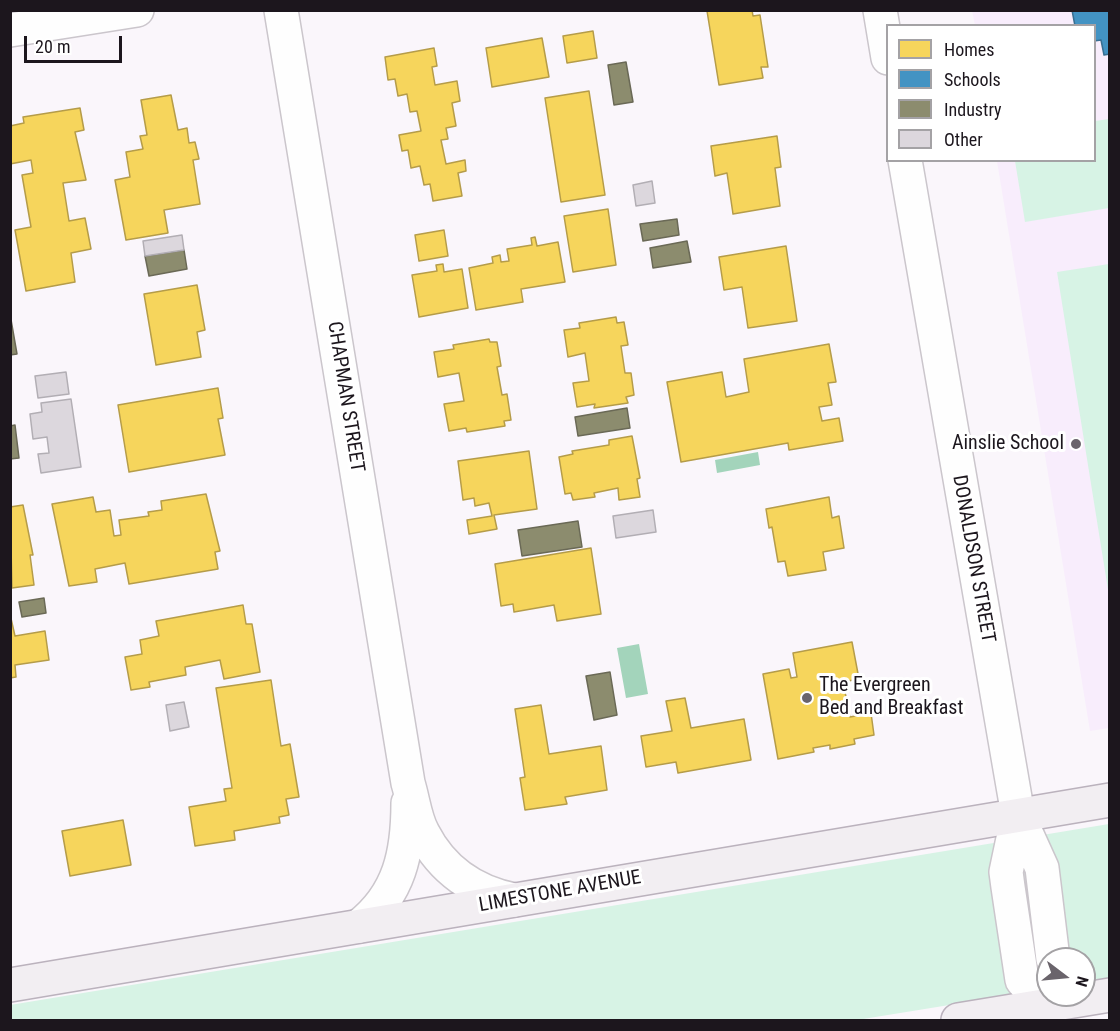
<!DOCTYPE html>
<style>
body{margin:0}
#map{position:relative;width:1120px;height:1031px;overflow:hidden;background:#faf6fb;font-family:"Roboto Condensed",sans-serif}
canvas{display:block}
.frame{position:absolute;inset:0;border:12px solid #1c161d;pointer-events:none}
.legend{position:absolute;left:886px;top:24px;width:210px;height:138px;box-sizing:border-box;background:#fff;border:2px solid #a4a2a5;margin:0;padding:8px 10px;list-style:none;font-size:18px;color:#1c161d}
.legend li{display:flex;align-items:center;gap:12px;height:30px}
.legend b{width:30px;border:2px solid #a4a2a5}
.north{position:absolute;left:1036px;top:947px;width:60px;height:60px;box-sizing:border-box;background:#fff;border:2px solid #a4a2a5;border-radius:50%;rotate:106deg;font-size:16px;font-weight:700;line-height:24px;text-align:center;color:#1c161d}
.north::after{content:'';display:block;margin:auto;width:21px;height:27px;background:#6a646b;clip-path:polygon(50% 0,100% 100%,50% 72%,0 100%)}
.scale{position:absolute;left:24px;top:36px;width:98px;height:27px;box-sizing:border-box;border:3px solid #1c161d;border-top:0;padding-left:8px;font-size:18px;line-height:21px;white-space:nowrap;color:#1c161d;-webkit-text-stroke:4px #fff;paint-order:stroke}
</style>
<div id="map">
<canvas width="1120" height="1031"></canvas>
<div class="frame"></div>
<ul class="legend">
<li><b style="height:16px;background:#f6d55c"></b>Homes</li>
<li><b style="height:16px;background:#4393c3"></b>Schools</li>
<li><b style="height:16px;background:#8c8c6e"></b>Industry</li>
<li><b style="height:16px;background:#dcd7dd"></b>Other</li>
</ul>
<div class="north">N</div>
<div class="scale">20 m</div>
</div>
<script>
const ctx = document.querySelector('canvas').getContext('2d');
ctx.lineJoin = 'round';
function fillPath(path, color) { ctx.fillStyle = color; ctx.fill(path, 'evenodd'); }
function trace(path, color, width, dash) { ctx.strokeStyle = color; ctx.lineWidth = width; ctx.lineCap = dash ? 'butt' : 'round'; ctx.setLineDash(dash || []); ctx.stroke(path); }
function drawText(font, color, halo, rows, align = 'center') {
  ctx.font = font + ' "Roboto Condensed",sans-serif'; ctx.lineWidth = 6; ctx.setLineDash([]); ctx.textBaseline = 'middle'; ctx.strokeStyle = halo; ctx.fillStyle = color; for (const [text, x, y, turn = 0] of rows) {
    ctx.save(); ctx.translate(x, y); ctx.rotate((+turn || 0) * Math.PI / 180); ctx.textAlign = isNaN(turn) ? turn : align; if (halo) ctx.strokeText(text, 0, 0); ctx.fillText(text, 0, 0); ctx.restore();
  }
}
const built = new Path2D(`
 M 972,11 L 1109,11 L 1109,728 L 1090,731 L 997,161 L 1094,160 L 1094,26 L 975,25 Z`);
const green = new Path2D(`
 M 1109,119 L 1109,208 L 1025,222 L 1015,161 L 1094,160 L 1095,121 Z
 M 1109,264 L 1110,264 L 1109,596 L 1057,272 Z
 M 1109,824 L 1109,979 L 1084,983 L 1084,959 L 1048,959 L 1048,989 L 857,1020 L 11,1020 L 10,1005 Z`);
const water = new Path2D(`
 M 758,452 L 760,465 L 717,473 L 715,460 Z
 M 639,644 L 648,694 L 626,698 L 617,648 Z`);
const homes = new Path2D(`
 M 752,10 L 753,16 L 760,15 L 768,67 L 761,67 L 763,78 L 719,85 L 707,11 Z
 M 593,31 L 597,58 L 567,63 L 563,36 Z
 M 542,38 L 549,77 L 492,87 L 486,48 Z
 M 434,48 L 437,66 L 432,67 L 435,85 L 457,81 L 460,101 L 452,103 L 456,126 L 446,128 L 448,139 L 441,140 L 446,164 L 465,160 L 466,171 L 458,173 L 462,196 L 433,201 L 430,184 L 424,185 L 420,166 L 411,168 L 408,150 L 402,151 L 399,135 L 421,131 L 417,111 L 410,112 L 407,94 L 398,96 L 395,79 L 388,80 L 385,57 Z
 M 589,91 L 605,195 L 561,202 L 545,98 Z
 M 171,95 L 178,130 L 187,128 L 189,143 L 195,142 L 199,159 L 193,160 L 200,204 L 164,210 L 168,233 L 126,240 L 115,180 L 130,177 L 126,152 L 143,149 L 140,136 L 147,135 L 141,100 Z
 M 80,108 L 84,130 L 75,132 L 86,180 L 63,183 L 69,221 L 85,218 L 91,249 L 71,253 L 75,282 L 26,291 L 15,230 L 31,227 L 22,175 L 33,173 L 31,160 L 10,164 L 10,126 L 24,123 L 23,117 Z
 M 777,136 L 781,167 L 775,168 L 780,206 L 733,214 L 727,173 L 715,176 L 711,146 Z
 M 608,209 L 616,265 L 573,272 L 564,216 Z
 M 444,230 L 448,256 L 419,261 L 415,235 Z
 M 535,237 L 537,246 L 558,242 L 565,282 L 521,289 L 523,302 L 476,310 L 469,268 L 493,263 L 492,257 L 500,255 L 501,262 L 509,261 L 507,249 L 532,245 L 531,238 Z
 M 786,246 L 797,321 L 748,328 L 742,287 L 724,290 L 719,257 Z
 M 443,264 L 444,272 L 462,269 L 468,308 L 419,317 L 412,275 L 437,271 L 436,265 Z
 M 197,285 L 205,330 L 197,332 L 201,357 L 156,365 L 144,294 Z
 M 616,317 L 617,323 L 624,322 L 628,345 L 621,346 L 625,373 L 631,373 L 634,395 L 626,397 L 628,403 L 594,408 L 595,404 L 577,407 L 573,383 L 589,381 L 585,353 L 568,357 L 564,330 L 580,328 L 579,323 Z
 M 489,339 L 490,342 L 497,342 L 501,366 L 497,367 L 502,395 L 507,394 L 511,420 L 504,421 L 505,426 L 467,432 L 466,428 L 449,431 L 444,404 L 464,401 L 459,373 L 438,377 L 434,352 L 454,349 L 453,345 Z
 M 829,344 L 836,382 L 828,383 L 832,405 L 819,407 L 822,421 L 839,418 L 843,441 L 789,450 L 788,443 L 681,462 L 667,382 L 722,372 L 726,397 L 749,392 L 744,359 Z
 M 218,388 L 223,418 L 218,419 L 225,455 L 129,472 L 118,405 Z
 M 632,436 L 640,478 L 637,479 L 640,497 L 619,500 L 618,488 L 594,493 L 595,497 L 573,500 L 571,493 L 565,494 L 559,457 L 573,454 L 572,451 L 609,445 L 609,440 Z
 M 529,451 L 537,509 L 494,515 L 497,529 L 469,534 L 467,520 L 492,516 L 489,503 L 475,506 L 474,498 L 463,500 L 458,461 Z
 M 206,494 L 220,551 L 215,552 L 218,569 L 129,584 L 125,563 L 95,569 L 97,582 L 69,586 L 52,504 L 93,497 L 96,512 L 110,510 L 114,536 L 121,535 L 119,520 L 149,516 L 148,512 L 162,510 L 161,501 Z
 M 829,497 L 832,518 L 839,516 L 844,548 L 823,552 L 826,570 L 788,576 L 785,561 L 778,562 L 772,527 L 769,528 L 766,509 Z
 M 23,505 L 33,555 L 30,555 L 34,585 L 12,588 L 10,507 Z
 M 591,548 L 601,614 L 557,621 L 554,605 L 514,612 L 513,604 L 501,606 L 495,564 Z
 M 243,605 L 246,624 L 252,624 L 260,672 L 224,679 L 220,660 L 185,667 L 186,675 L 149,682 L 150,687 L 131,690 L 125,657 L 142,654 L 140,640 L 159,636 L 156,621 Z
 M 10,614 L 15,636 L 45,631 L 49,660 L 15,665 L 16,677 L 10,678 Z
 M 852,642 L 859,679 L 843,682 L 850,717 L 871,713 L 874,735 L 854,739 L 855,744 L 830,749 L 830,745 L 813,748 L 814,752 L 778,759 L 763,674 L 789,669 L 791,678 L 797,677 L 793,653 Z
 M 271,680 L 281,746 L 290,744 L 299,797 L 286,799 L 289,815 L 279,817 L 280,823 L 234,831 L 235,840 L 195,846 L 189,807 L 226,801 L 224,789 L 232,788 L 216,688 Z
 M 685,698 L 691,728 L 744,719 L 751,760 L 678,773 L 676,762 L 646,767 L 641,736 L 672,731 L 666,701 Z
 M 541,705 L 549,754 L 601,746 L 607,790 L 565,797 L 567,804 L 525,810 L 520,778 L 525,777 L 515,709 Z
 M 123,820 L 131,865 L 70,876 L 62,831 Z`);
const schools = new Path2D(`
 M 1072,10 L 1110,10 L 1110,54 L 1104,55 L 1101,40 L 1094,41 L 1094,26 L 1075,26 Z`);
const industry = new Path2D(`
 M 626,62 L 633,102 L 614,105 L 608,65 Z
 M 677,219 L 679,235 L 643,241 L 640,224 Z
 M 687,241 L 691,262 L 653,268 L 650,248 Z
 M 184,250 L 187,269 L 149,276 L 145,256 Z
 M 10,314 L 17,354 L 10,355 Z
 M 627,408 L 630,428 L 578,436 L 575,417 Z
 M 15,425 L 19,458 L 10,459 L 10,426 Z
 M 578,521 L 582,547 L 522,556 L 518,530 Z
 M 44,598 L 46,613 L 22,617 L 19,602 Z
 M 610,672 L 617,715 L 594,720 L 586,676 Z`);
const building = new Path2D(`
 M 652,181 L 655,203 L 636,206 L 633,185 Z
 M 182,235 L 184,250 L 145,256 L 143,241 Z
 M 66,372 L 69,394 L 38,398 L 35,376 Z
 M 71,399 L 81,467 L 41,473 L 38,454 L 49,453 L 47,437 L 33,439 L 30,414 L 42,412 L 41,403 Z
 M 653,510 L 656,532 L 616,538 L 613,516 Z
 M 184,702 L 189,727 L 170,731 L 166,705 Z`);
const minor = new Path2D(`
 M 281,10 L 408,783 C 413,799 415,819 423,833 C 442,870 474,892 514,900
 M 880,10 L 888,58
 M 10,30 L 137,10
 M 905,160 L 1018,815 L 1042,868 L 1053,959
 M 1018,815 L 1006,872 L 1008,887 L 1022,980 L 1044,1006
 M 359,926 C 400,894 408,852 408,803`);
const major = new Path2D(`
 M 10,985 L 1110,800
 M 958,1020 L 1110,995`);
const markers = [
 [1076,444,6,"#6a646b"],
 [807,698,6,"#6a646b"]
];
const streetNames = [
 ["CHAPMAN STREET",345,397,81],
 ["DONALDSON STREET",973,559,80],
 ["LIMESTONE AVENUE",560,892,-10]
];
const poiNames = [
 ["Ainslie School",1064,444],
 ["The Evergreen",819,686,"left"],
 ["Bed and Breakfast",819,709,"left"]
];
fillPath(built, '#f8edfc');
fillPath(green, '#d7f3e5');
fillPath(water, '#a3d4bb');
fillPath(homes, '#f6d55c');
trace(homes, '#b59c49', 1.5);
fillPath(schools, '#4393c3');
trace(schools, '#376e91', 1.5);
fillPath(industry, '#8c8c6e');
trace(industry, '#6a6956', 1.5);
fillPath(building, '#dcd7dd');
trace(building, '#b2aeb4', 1.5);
trace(minor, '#cbc6cc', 36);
trace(major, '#bbb2bd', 36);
trace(minor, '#fefefe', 33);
trace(major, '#f2eef2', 33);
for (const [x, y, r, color] of markers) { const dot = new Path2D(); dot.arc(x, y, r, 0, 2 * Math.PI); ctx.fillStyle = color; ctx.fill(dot); trace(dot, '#fff', 2); }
drawText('20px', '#1c161d', '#fff', streetNames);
drawText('20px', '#1c161d', '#fff', poiNames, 'right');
</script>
